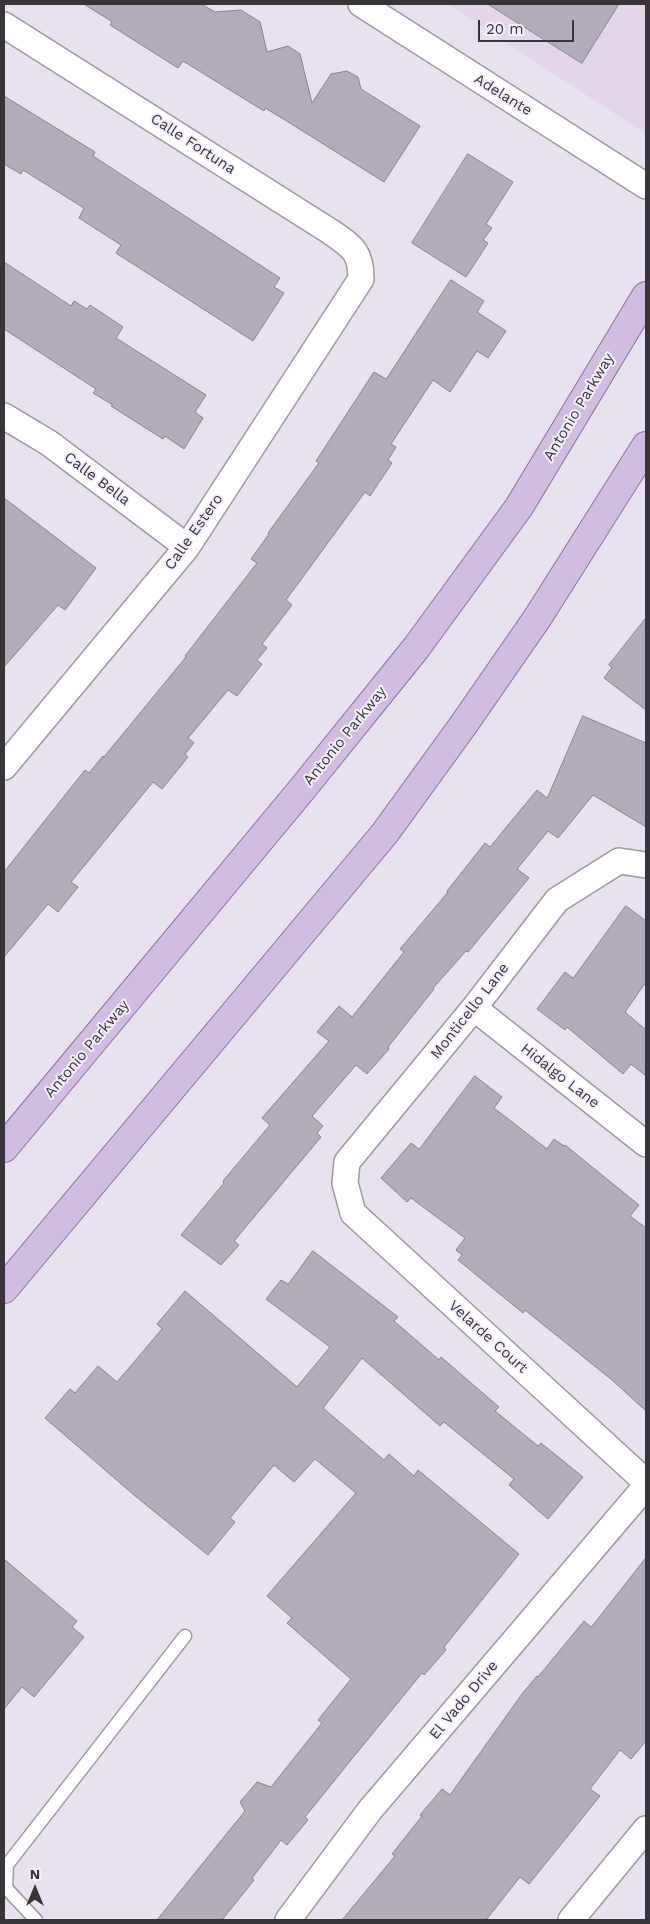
<!DOCTYPE html>
<style>
body{margin:0}
#map{position:relative;width:650px;height:1924px;overflow:hidden;background:#e9e1ee;font-family:"Work Sans",sans-serif}
canvas{display:block}
.frame{position:absolute;inset:0;border:5px solid #37343a;pointer-events:none}
.north{position:absolute;left:10px;top:1864px;width:50px;height:50px;-webkit-text-stroke:4px #f6eefc;paint-order:stroke;rotate:0deg;font-size:14px;font-weight:700;line-height:20px;text-align:center;color:#37343a}
.north::after{content:'';display:block;margin:auto;width:18px;height:22px;background:#37343a;clip-path:polygon(50% 0,100% 100%,50% 72%,0 100%)}
.scale{position:absolute;left:478px;top:20px;width:96px;height:22px;box-sizing:border-box;border:2px solid #37343a;border-top:0;padding-left:6px;font-size:15px;line-height:18px;white-space:nowrap;color:#37343a;-webkit-text-stroke:4px #f6eefc;paint-order:stroke}
</style>
<div id="map">
<canvas width="650" height="1924"></canvas>
<div class="frame"></div>
<div class="north">N</div>
<div class="scale">20 m</div>
</div>
<script>
const ctx = document.querySelector('canvas').getContext('2d');
ctx.lineJoin = 'round';
function fillPath(path, color) { ctx.fillStyle = color; ctx.fill(path, 'evenodd'); }
function trace(path, color, width, dash) { ctx.strokeStyle = color; ctx.lineWidth = width; ctx.lineCap = dash ? 'butt' : 'round'; ctx.setLineDash(dash || []); ctx.stroke(path); }
function drawText(font, color, halo, rows, align = 'center') {
  ctx.font = font + ' "Work Sans",sans-serif'; ctx.lineWidth = 4; ctx.setLineDash([]); ctx.textBaseline = 'middle'; ctx.strokeStyle = halo; ctx.fillStyle = color; for (const [text, x, y, turn = 0] of rows) {
    ctx.save(); ctx.translate(x, y); ctx.rotate((+turn || 0) * Math.PI / 180); ctx.textAlign = isNaN(turn) ? turn : align; if (halo) ctx.strokeText(text, 0, 0); ctx.fillText(text, 0, 0); ctx.restore();
  }
}
const built = new Path2D(`
 M 447,4 L 646,4 L 646,134 Z`);
const building = new Path2D(`
 M 84,4 L 201,4 L 215,12 L 241,10 L 260,22 L 267,52 L 288,46 L 300,54 L 312,103 L 331,74 L 347,71 L 358,77 L 361,89 L 420,126 L 384,182 L 285,120 L 265,108 L 264,111 L 183,61 L 178,68 L 110,25 L 112,22 Z
 M 488,4 L 619,4 L 582,63 Z
 M 4,96 L 95,152 L 93,156 L 280,278 L 274,287 L 284,293 L 253,341 L 116,253 L 121,245 L 79,218 L 84,208 L 23,170 L 21,174 L 4,164 Z
 M 468,154 L 513,182 L 486,224 L 492,228 L 483,240 L 488,243 L 466,277 L 412,243 Z
 M 4,262 L 71,306 L 74,301 L 87,309 L 90,305 L 123,327 L 116,338 L 206,395 L 195,412 L 203,418 L 184,449 L 165,436 L 163,439 L 111,406 L 113,405 L 93,393 L 96,389 L 4,329 Z
 M 451,280 L 484,301 L 477,312 L 506,331 L 488,358 L 477,351 L 450,392 L 433,380 L 391,444 L 396,447 L 388,460 L 392,463 L 370,496 L 365,492 L 286,600 L 292,605 L 262,644 L 267,648 L 257,660 L 262,664 L 237,696 L 228,690 L 188,738 L 194,743 L 185,754 L 188,757 L 162,789 L 153,782 L 71,882 L 78,887 L 58,912 L 48,904 L 4,957 L 4,872 L 85,770 L 89,773 L 103,756 L 104,757 L 186,657 L 185,656 L 257,563 L 251,559 L 269,534 L 268,533 L 319,463 L 316,461 L 374,372 L 386,379 Z
 M 4,498 L 96,568 L 65,610 L 58,605 L 4,667 Z
 M 646,618 L 646,710 L 604,678 L 612,667 L 609,665 Z
 M 583,716 L 646,743 L 646,827 L 593,795 L 558,838 L 548,831 L 517,869 L 529,878 L 468,952 L 466,951 L 433,988 L 434,989 L 388,1047 L 389,1049 L 367,1074 L 356,1065 L 312,1116 L 323,1126 L 317,1133 L 321,1137 L 234,1241 L 239,1245 L 221,1265 L 181,1235 L 224,1183 L 223,1181 L 270,1125 L 262,1118 L 329,1041 L 317,1032 L 339,1006 L 352,1017 L 404,952 L 400,949 L 448,892 L 447,891 L 485,843 L 490,847 L 537,790 L 547,798 Z
 M 626,906 L 646,921 L 646,982 L 625,1012 L 646,1030 L 646,1076 L 631,1064 L 623,1074 L 567,1027 L 565,1030 L 537,1009 L 565,972 L 573,978 Z
 M 475,1076 L 502,1097 L 494,1108 L 547,1149 L 554,1139 L 564,1146 L 565,1145 L 639,1205 L 630,1216 L 646,1228 L 646,1411 L 612,1380 L 525,1310 L 523,1313 L 458,1260 L 462,1255 L 456,1250 L 465,1238 L 411,1198 L 407,1202 L 381,1178 L 411,1143 L 419,1149 Z
 M 313,1251 L 398,1317 L 394,1321 L 439,1360 L 441,1357 L 499,1407 L 495,1411 L 538,1446 L 541,1443 L 583,1477 L 548,1519 L 509,1485 L 514,1479 L 444,1422 L 440,1426 L 362,1358 L 323,1408 L 384,1460 L 389,1454 L 414,1476 L 418,1470 L 519,1554 L 444,1647 L 446,1650 L 424,1675 L 422,1673 L 351,1760 L 305,1817 L 308,1820 L 287,1845 L 281,1840 L 252,1878 L 254,1880 L 222,1920 L 157,1920 L 245,1811 L 240,1802 L 257,1782 L 271,1787 L 322,1723 L 318,1720 L 351,1679 L 287,1623 L 292,1618 L 267,1596 L 356,1493 L 315,1459 L 294,1482 L 274,1465 L 230,1518 L 235,1522 L 208,1555 L 134,1495 L 45,1418 L 70,1389 L 75,1393 L 98,1366 L 117,1382 L 162,1329 L 157,1324 L 185,1291 L 297,1387 L 330,1347 L 266,1299 L 281,1280 L 288,1284 Z
 M 646,1558 L 646,1741 L 631,1759 L 620,1750 L 590,1789 L 600,1796 L 529,1884 L 520,1877 L 486,1920 L 342,1920 L 395,1856 L 392,1854 L 422,1816 L 420,1815 L 442,1789 L 450,1795 L 522,1694 L 537,1676 L 538,1677 L 584,1621 L 591,1627 Z
 M 4,1559 L 77,1621 L 72,1627 L 84,1637 L 34,1697 L 22,1687 L 4,1709 Z`);
const lane = new Path2D(`
 M 36,1920 L 6,1888 L 7,1865 L 185,1636`);
const street = new Path2D(`
 M 361,4 L 646,186
 M 4,25 L 331,232 C 352,247 361,251 361,279 L 187,547 L 4,767
 M 4,416 L 49,443 L 187,547
 M 646,865 L 619,861 L 557,900 L 474,1008 L 347,1162 L 345,1183 L 353,1213 L 646,1482
 M 474,1008 L 646,1144
 M 288,1920 L 370,1810 L 646,1486
 M 571,1920 L 646,1829`);
const primary = new Path2D(`
 M 4,1148 L 303,788 L 416,648 L 519,507 L 646,296
 M 4,1289 L 385,833 L 464,724 L 538,617 L 646,446`);
const streetNames = [
 ["Adelante",503,95,32],
 ["Calle Fortuna",193,144,33],
 ["Antonio Parkway",579,407,-59],
 ["Calle Bella",97,479,37],
 ["Calle Estero",194,532,-55],
 ["Antonio Parkway",345,736,-51],
 ["Monticello Lane",470,1011,-52],
 ["Antonio Parkway",87,1049,-50],
 ["Hidalgo Lane",560,1076,38],
 ["Velarde Court",488,1337,42],
 ["El Vado Drive",464,1700,-50]
];
fillPath(built, '#e1d6ea');
fillPath(building, '#b4acb9');
trace(building, '#89828f', 1);
trace(lane, '#9e97a4', 15);
trace(street, '#9e97a4', 28);
trace(primary, '#887099', 30);
trace(lane, '#fff', 12);
trace(street, '#fff', 25);
trace(primary, '#d2bde0', 28);
drawText('15px', '#37343a', '#f6eefc', streetNames);
</script>
